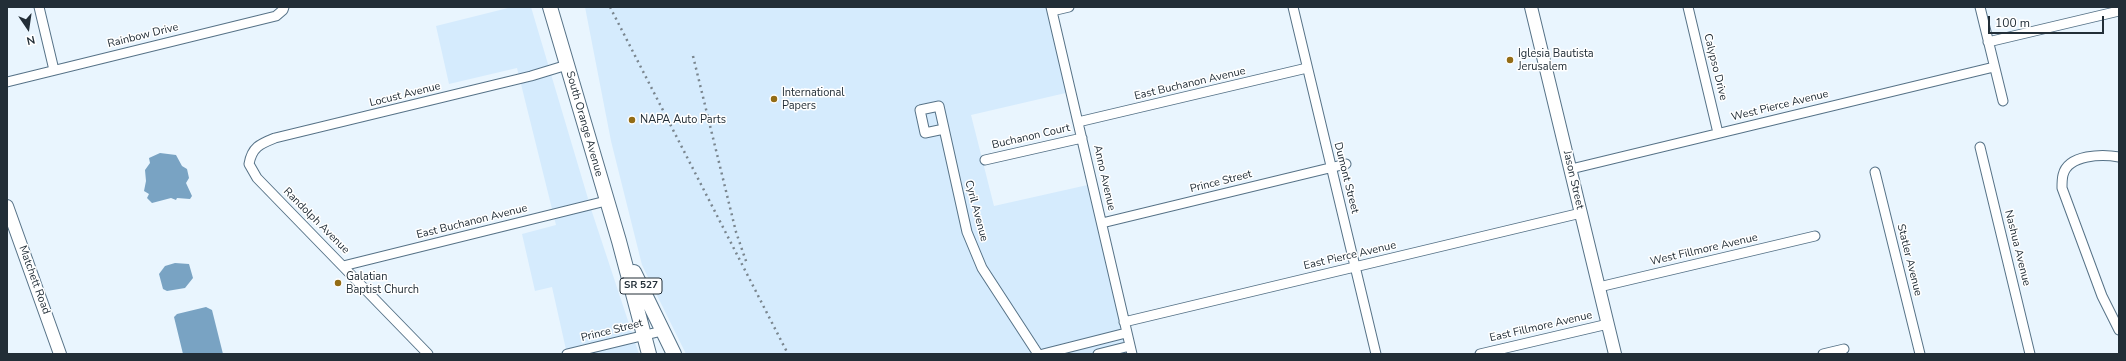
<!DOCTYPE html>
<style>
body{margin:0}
#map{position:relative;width:2126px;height:361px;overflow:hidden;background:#e9f5fe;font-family:"Nunito Sans",sans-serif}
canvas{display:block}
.frame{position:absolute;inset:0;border:8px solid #222e37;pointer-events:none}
.north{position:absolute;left:8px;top:8px;width:40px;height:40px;-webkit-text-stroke:3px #fff;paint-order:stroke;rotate:167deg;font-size:11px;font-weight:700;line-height:16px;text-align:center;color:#222e37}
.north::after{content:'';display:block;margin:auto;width:14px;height:18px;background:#222e37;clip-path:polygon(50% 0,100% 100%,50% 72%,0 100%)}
.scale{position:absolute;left:1988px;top:16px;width:116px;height:18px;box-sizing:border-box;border:2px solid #222e37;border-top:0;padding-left:5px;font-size:12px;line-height:14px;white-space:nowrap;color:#222e37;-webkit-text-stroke:3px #fff;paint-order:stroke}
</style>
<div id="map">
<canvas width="2126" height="361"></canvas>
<div class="frame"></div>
<div class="north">N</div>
<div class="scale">100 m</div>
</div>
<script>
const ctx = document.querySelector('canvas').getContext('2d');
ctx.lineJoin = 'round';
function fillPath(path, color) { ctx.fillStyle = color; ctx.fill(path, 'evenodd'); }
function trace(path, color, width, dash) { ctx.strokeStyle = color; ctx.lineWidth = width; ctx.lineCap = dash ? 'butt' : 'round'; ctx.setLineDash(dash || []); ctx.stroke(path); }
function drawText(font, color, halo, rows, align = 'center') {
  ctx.font = font + ' "Nunito Sans",sans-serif'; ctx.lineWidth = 3; ctx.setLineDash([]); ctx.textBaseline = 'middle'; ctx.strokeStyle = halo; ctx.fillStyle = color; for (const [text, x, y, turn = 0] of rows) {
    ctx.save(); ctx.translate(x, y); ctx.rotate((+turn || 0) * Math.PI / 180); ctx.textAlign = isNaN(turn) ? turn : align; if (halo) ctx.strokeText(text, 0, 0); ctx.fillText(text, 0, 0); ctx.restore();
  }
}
const built = new Path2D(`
 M 512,7 L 531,7 L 592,212 L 639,354 L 567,354 L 552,287 L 535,291 L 522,234 L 556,225 L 517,68 L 449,84 L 436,26 Z
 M 585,7 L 1049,7 L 1070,92 L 971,115 L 994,206 L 1092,184 L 1133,354 L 686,354 L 642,265 L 611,141 Z`);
const water = new Path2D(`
 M 160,153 L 176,155 L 182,166 L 187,169 L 189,178 L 186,183 L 192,196 L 190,199 L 177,198 L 176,200 L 171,198 L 152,203 L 147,198 L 149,194 L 144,191 L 146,181 L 145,170 L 150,163 L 149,158 Z
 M 175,263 L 189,264 L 193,278 L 185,288 L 167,291 L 163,289 L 159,274 L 165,266 Z
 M 206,307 L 212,310 L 223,354 L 183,354 L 174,317 L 177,314 Z`);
const street = new Path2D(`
 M 39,7 L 54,70
 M 1051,7 L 1132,354
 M 1293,7 L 1376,354
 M 1688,7 L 1718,133
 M 1980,7 L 2003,101
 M 1052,11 L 1069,7
 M 1988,42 L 2119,11
 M 7,82 L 276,16 L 283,10 L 284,7
 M 1078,122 L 1307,68
 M 944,129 L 925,133 L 920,110 L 939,106 L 967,232 L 982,268 L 1038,354
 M 1980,147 L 2030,354
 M 2119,157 C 2103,154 2068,154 2063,175 C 2062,179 2062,184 2062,188 L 2102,296 L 2119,330
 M 985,160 L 1082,138
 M 1571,169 L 1994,67
 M 1875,172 L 1920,354
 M 1102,223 L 1346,164
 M 343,266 L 606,201
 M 1599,287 L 1815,236
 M 1124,322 L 1581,213
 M 428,354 L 257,178 L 249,164 C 252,147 260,144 275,138 L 531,76 L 567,65
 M 567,354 L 662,331
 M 1043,354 L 1126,333
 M 1098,354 L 1130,346
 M 1480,354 L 1608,324
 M 1823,354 L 1844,349`);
const secondary = new Path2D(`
 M 1531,7 L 1615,354
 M 7,206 L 60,354`);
const primary = new Path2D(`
 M 550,7 L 619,241 L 649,354
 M 634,272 L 674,354`);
const rail = new Path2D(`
 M 610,7 L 788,354
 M 693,56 L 736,232 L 747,264`);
const markers = [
 [1510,60,4,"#936c15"],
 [774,99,4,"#936c15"],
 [632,120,4,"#936c15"],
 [338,283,4,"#936c15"]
];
const shields = [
 [641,286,42]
];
const shieldNames = [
 ["SR 527",641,286]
];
const streetNames = [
 ["Rainbow Drive",143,36,-14],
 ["Calypso Drive",1715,67,76],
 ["East Buchanon Avenue",1190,84,-13],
 ["Locust Avenue",405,95,-14],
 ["West Pierce Avenue",1780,106,-14],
 ["South Orange Avenue",584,124,74],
 ["Buchanon Court",1031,137,-13],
 ["Anno Avenue",1104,178,77],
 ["Dumont Street",1346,178,76],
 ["Jason Street",1573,180,77],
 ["Prince Street",1221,182,-14],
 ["Cyril Avenue",976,211,75],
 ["Randolph Avenue",316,221,45],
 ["East Buchanon Avenue",472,222,-14],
 ["Nashua Avenue",2017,248,76],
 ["West Fillmore Avenue",1704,250,-13],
 ["East Pierce Avenue",1350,256,-13],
 ["Statler Avenue",1909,260,76],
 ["Matchett Road",34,280,70],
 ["East Fillmore Avenue",1541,327,-13],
 ["Prince Street",612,331,-14]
];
const poiNames = [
 ["Iglesia Bautista",1518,54],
 ["Jerusalem",1518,67],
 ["International",782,93],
 ["Papers",782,106],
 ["NAPA Auto Parts",640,120],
 ["Galatian",346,277],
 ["Baptist Church",346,290]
];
fillPath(built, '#d5ebfd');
fillPath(water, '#79a3c3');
trace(street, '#567287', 11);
trace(secondary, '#567287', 14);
trace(primary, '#567287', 16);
trace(street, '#fff', 9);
trace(secondary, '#fff', 12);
trace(primary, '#fff', 14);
trace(rail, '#7a868f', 2.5, [2, 4]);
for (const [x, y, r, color] of markers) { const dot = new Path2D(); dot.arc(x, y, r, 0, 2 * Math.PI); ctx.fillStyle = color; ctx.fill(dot); trace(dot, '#fff', 1.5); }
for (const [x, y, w] of shields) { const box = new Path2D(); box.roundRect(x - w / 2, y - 8, w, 16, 3); ctx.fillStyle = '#fff'; ctx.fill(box); trace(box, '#222e37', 1); }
drawText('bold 10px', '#222e37', null, shieldNames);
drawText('11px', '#222e37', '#fff', streetNames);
drawText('11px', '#222e37', '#fff', poiNames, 'left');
</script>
